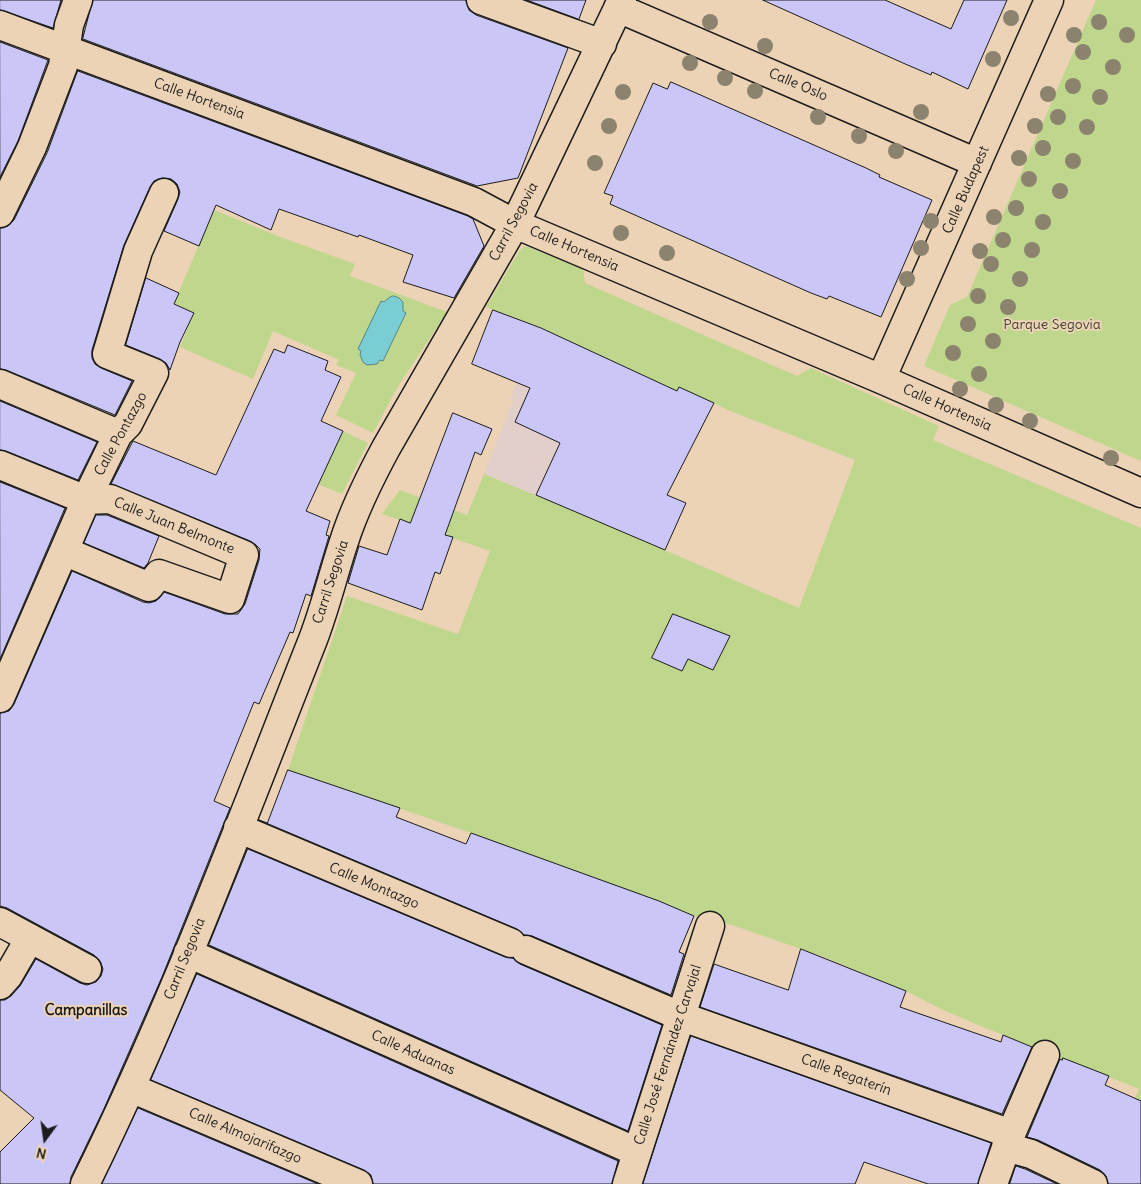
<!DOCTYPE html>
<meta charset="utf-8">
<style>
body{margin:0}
#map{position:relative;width:1141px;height:1184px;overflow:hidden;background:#edd3b5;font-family:Delius,sans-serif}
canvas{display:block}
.north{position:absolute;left:20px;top:1114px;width:50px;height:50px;-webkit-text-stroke:4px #edd3b5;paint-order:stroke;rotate:194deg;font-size:14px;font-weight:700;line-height:20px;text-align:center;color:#1c1c1c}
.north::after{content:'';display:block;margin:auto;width:18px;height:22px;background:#1c1c1c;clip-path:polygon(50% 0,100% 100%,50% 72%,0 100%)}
</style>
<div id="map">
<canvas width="1141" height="1184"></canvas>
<div class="north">N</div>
</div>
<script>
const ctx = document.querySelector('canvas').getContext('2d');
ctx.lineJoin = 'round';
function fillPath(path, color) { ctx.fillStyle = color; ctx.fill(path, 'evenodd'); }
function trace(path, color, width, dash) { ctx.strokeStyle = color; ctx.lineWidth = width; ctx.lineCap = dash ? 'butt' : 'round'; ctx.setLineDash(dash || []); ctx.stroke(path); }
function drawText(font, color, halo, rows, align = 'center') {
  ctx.font = font + ' Delius,sans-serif'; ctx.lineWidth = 4; ctx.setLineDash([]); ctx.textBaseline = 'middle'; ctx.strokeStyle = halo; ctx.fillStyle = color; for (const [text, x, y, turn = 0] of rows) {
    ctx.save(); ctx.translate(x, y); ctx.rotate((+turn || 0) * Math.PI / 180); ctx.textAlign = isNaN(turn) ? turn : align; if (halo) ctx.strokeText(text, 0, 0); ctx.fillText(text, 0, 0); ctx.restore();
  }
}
const built = new Path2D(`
 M 540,327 L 657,381 L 595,520 L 484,474 L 513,400 L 510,399 Z`);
const green = new Path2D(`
 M 1096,0 L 1141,0 L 1141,461 L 924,366 L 950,305 L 967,297 Z
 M 214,210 L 283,238 L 355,264 L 350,276 L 447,312 L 397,388 L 373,433 L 336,415 L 356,373 L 336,365 L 339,360 L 273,331 L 253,379 L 180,347 L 194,313 L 174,303 Z
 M 525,246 L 583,269 L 585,283 L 797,376 L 811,368 L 939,426 L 933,440 L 1141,528 L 1141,1101 L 1135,1098 L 1139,1089 L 978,1025 L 941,1009 L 906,991 L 824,957 L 735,926 L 694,916 L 649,897 L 648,898 L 471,833 L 288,770 L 347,596 L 458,634 L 490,551 L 382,514 L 400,490 L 467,515 L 484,474 L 595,520 L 799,608 L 855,460 L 728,410 L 679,387 L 677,391 L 540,327 L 486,307 L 520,250 Z
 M 343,431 L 368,443 L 342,494 L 318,484 Z`);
const water = new Path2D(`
 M 394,296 L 399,298 L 403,302 L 403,311 L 406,313 L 383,361 L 380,360 L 377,364 L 367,365 L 363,362 L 360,355 L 361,351 L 358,349 L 381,301 L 384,302 L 390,297 Z`);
const building = new Path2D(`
 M 0,0 L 61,0 L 53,28 L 0,10 Z
 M 93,0 L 466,0 L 469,10 L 476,15 L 568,48 L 518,178 L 477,186 L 83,39 Z
 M 527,0 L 586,0 L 579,19 Z
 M 763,0 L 885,0 L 951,29 L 964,0 L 1007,0 L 968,89 L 932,72 L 931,75 L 903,63 Z
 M 0,42 L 48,60 L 18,141 L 0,177 Z
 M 78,71 L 468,216 L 473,219 L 484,246 L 454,298 L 403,282 L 413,255 L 359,235 L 358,237 L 279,209 L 271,230 L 216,205 L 199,246 L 164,231 L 178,199 L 180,192 L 177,184 L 171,179 L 162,178 L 154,181 L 150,187 L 124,245 L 92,350 L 92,358 L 95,364 L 101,368 L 132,381 L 115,415 L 6,370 L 0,369 L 0,228 L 8,226 L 14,220 L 47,153 Z
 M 671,82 L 866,168 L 880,175 L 879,177 L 932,200 L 881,317 L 829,296 L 827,299 L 811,293 L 610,204 L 613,196 L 604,193 L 653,83 L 667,89 Z
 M 146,278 L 179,293 L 174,304 L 194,313 L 180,342 L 170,370 L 166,363 L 160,359 L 126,345 Z
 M 493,310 L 541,328 L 677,391 L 679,387 L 714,403 L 667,495 L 686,503 L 665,550 L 536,495 L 560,443 L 515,422 L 530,388 L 472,364 Z
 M 288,345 L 328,361 L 325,370 L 341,377 L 321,421 L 343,431 L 306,511 L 330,521 L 326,535 L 329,536 L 311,596 L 306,594 L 293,633 L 290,632 L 259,704 L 254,702 L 214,801 L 230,808 L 162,977 L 103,1111 L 71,1177 L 70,1184 L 0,1184 L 0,1152 L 34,1118 L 0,1090 L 0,1000 L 5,1000 L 11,996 L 20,986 L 36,959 L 80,983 L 87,985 L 96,982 L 101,976 L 103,969 L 100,961 L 94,955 L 7,908 L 0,906 L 0,713 L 9,711 L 14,704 L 72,571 L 143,602 L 149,603 L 156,601 L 164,592 L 225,614 L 238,614 L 245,604 L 259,560 L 260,549 L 256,545 L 250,541 L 111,484 L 133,441 L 216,475 L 274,349 L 284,353 Z
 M 0,401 L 97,442 L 78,480 L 6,451 L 0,450 Z
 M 453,413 L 492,429 L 481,455 L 475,452 L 445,535 L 453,537 L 440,574 L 435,572 L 422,610 L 348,583 L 359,546 L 387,555 L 400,519 L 410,523 Z
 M 0,482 L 65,508 L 0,659 Z
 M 96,515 L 107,515 L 159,536 L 148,563 L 144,568 L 84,543 Z
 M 673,614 L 730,636 L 713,670 L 688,659 L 682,671 L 652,658 Z
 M 288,770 L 400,808 L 396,817 L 466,844 L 471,833 L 659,901 L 694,916 L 679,952 L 684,954 L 671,995 L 532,936 L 524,935 L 517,929 L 259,820 L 267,823 Z
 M 248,849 L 505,957 L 513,958 L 520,964 L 662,1025 L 628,1131 L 209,945 Z
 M 801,949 L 906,991 L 900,1007 L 1001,1042 L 1003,1035 L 1032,1047 L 1002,1114 L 700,1007 L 714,964 L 788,990 Z
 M 197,974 L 618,1161 L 612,1184 L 373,1184 L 371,1175 L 364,1170 L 151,1080 Z
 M 691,1036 L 991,1143 L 978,1184 L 928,1184 L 864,1162 L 855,1184 L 643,1184 Z
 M 1063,1058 L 1109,1076 L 1105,1085 L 1141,1101 L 1141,1184 L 1108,1184 L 1106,1176 L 1100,1170 L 1038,1140 L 1027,1137 L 1060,1059 L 1062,1060 Z
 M 138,1108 L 318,1184 L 102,1184 Z
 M 1016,1166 L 1025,1169 L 1057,1184 L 1010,1184 Z`);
const minor = new Path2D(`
 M 481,0 L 602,44
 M 618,8 L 977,163
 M 0,25 L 474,202 L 515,224 L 881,379 L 1141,493
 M 0,213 L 32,147 L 63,66 L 69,25 L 78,0
 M 881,379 L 1049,0
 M 0,384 L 118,434
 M 0,465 L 86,500 L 110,499 L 244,555 L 230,599 L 159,574 L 149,587 L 64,551
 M 0,698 L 86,500 L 118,434 L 128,424 L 154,373 L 107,354 L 138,251 L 164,193
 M 238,828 L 511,943
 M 0,922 L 87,969
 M 526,950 L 680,1016 L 1011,1134
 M 188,953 L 637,1152
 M 0,985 L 8,976 L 30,938
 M 131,1088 L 358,1184
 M 1006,1147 L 1031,1154 L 1093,1184
 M 85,1184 C 172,1008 240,824 312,642 C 327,604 335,565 349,527 C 359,500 372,474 386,448 L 515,224 L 622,0
 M 627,1184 L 710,926
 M 993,1184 L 1011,1134 L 1045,1055`);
const trees = [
 [1011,18],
 [710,22],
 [1099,22],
 [1074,35],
 [1127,35],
 [765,46],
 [1083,52],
 [993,59],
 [690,63],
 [1113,67],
 [725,78],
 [1073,86],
 [755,91],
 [623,92],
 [1048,94],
 [1100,97],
 [921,112],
 [818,117],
 [1058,117],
 [609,126],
 [1035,126],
 [1087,127],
 [859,136],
 [1043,148],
 [896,151],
 [1019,158],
 [1073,161],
 [595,163],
 [1029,179],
 [1060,191],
 [1016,208],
 [994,217],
 [931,221],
 [1043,222],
 [621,233],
 [1003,240],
 [921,248],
 [1032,250],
 [980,251],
 [667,253],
 [991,264],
 [907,279],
 [1020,279],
 [978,296],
 [1008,307],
 [968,324],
 [993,341],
 [953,353],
 [979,374],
 [960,389],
 [996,405],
 [1030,421],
 [1111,458]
];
const streetNames = [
 ["Calle Oslo",798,85,23],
 ["Calle Hortensia",199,99,20],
 ["Calle Budapest",966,190,-66],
 ["Carril Segovia",514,222,-62],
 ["Calle Hortensia",574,249,23],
 ["Calle Hortensia",947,408,24],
 ["Calle Pontazgo",121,434,-61],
 ["Calle Juan Belmonte",174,526,22],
 ["Carril Segovia",331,582,-72],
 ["Calle Montazgo",374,886,23],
 ["Carril Segovia",185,959,-68],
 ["Calle Aduanas",413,1053,24],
 ["Calle José Fernández Carvajal",668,1055,-72],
 ["Calle Regaterín",846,1075,20],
 ["Calle Almojarifazgo",245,1136,23]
];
const parkNames = [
 ["Parque Segovia",1052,325]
];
const neighbourhoodNames = [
 ["Campanillas",86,1011]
];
fillPath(built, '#e2cfc9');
fillPath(green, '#bfd68d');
fillPath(water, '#7bcdd4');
trace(water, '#55868a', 1);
fillPath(building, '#cac6f8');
trace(building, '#1c1c1c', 1);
trace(minor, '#1c1c1c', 31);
trace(minor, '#edd3b5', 28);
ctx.fillStyle = '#8c836e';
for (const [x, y] of trees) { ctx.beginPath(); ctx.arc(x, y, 8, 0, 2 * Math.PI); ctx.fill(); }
drawText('14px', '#1c1c1c', '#edd3b5', streetNames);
drawText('14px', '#3d4133', '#edd3b5', parkNames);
drawText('bold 15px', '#1c1c1c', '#edd3b5', neighbourhoodNames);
</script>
